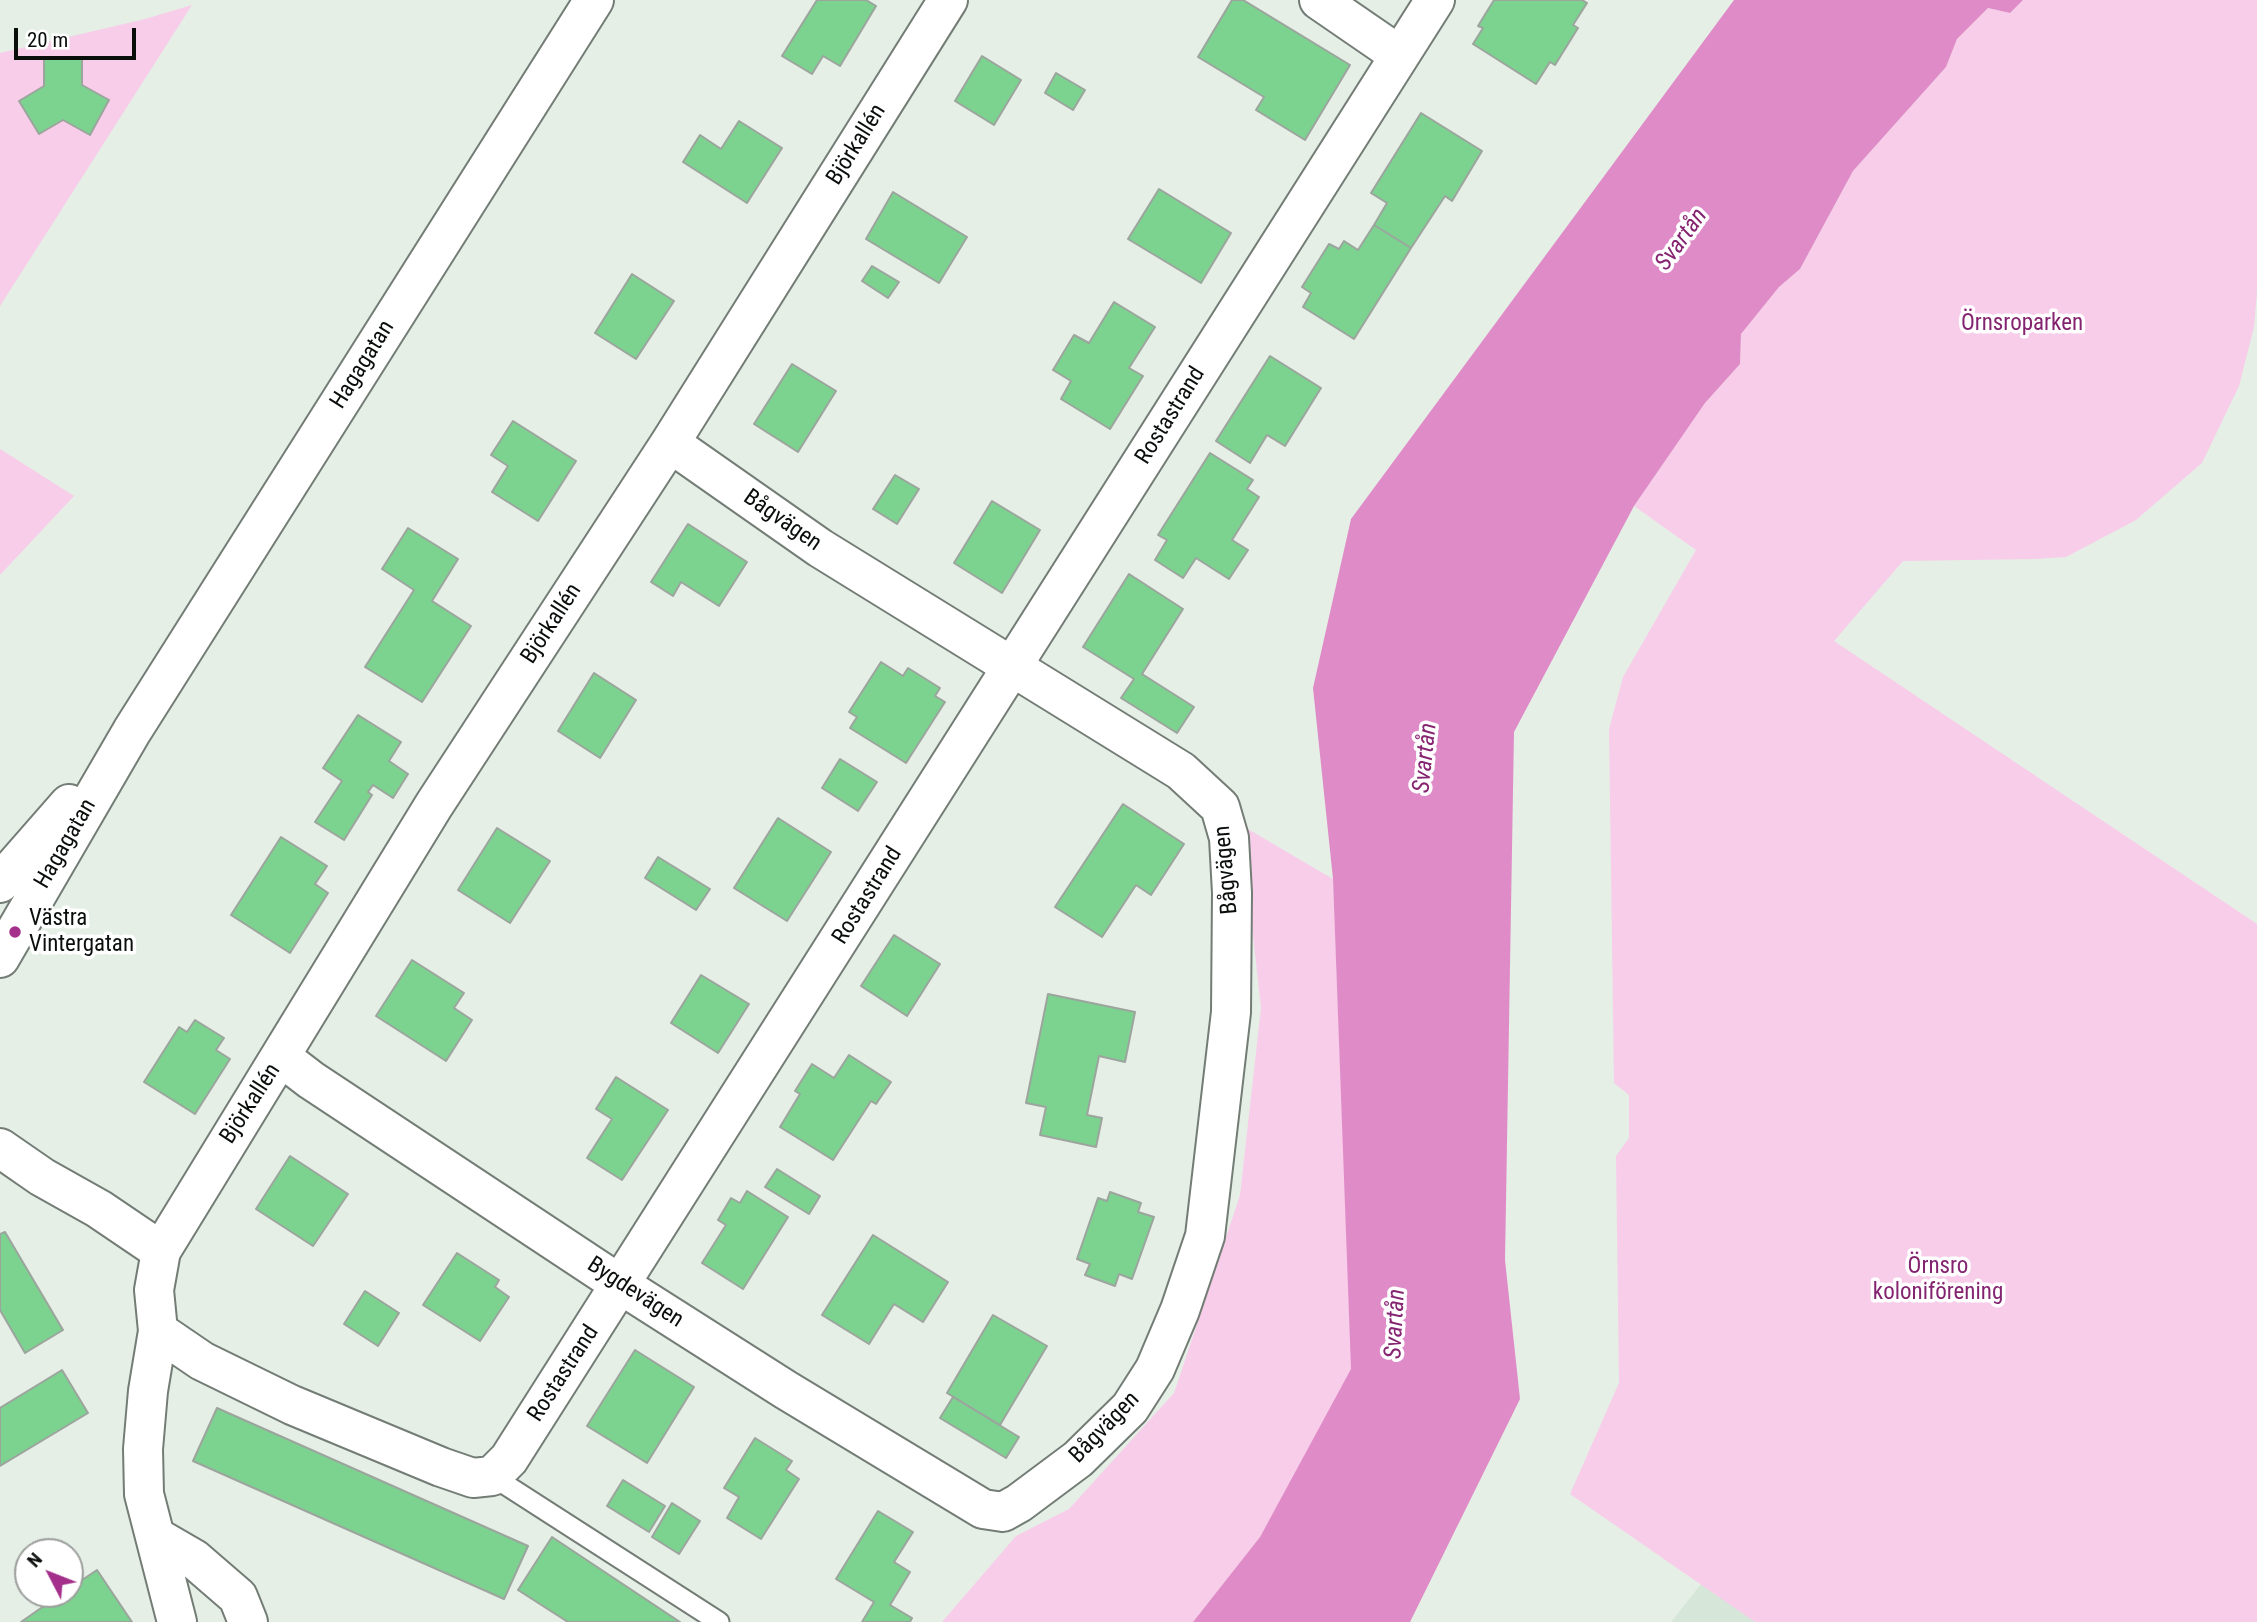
<!DOCTYPE html>
<meta charset="utf-8">
<style>
body{margin:0}
#map{position:relative;width:2257px;height:1622px;overflow:hidden;background:#e5efe6;font-family:"Roboto Condensed",sans-serif}
canvas{display:block}
.north{position:absolute;left:14px;top:1538px;width:70px;height:70px;box-sizing:border-box;background:#fff;border:2px solid #9d9f9d;border-radius:50%;rotate:312deg;font-size:19px;font-weight:700;line-height:28px;text-align:center;color:#0a0e0b}
.north::after{content:'';display:block;margin:auto;width:24px;height:32px;background:#a4308b;clip-path:polygon(50% 0,100% 100%,50% 72%,0 100%)}
.scale{position:absolute;left:14px;top:28px;width:122px;height:32px;box-sizing:border-box;border:4px solid #0a0e0b;border-top:0;padding-left:9px;font-size:21px;line-height:24px;white-space:nowrap;color:#0a0e0b;-webkit-text-stroke:5px #fff;paint-order:stroke}
</style>
<div id="map">
<canvas width="2257" height="1622"></canvas>
<div class="north">N</div>
<div class="scale">20 m</div>
</div>
<script>
const ctx = document.querySelector('canvas').getContext('2d');
ctx.lineJoin = 'round';
function fillPath(path, color) { ctx.fillStyle = color; ctx.fill(path, 'evenodd'); }
function trace(path, color, width, dash) { ctx.strokeStyle = color; ctx.lineWidth = width; ctx.lineCap = dash ? 'butt' : 'round'; ctx.setLineDash(dash || []); ctx.stroke(path); }
function drawText(font, color, halo, rows, align = 'center') {
  ctx.font = font + ' "Roboto Condensed",sans-serif'; ctx.lineWidth = 7; ctx.setLineDash([]); ctx.textBaseline = 'middle'; ctx.strokeStyle = halo; ctx.fillStyle = color; for (const [text, x, y, turn = 0] of rows) {
    ctx.save(); ctx.translate(x, y); ctx.rotate((+turn || 0) * Math.PI / 180); ctx.textAlign = isNaN(turn) ? turn : align; if (halo) ctx.strokeText(text, 0, 0); ctx.fillText(text, 0, 0); ctx.restore();
  }
}
const built = new Path2D(`
 M 1701,1584 L 1755,1622 L 1671,1622 Z`);
const green = new Path2D(`
 M 2023,0 L 2257,0 L 2257,292 L 2254,327 L 2239,386 L 2202,463 L 2136,520 L 2066,557 L 2036,559 L 1903,561 L 1834,641 L 2257,924 L 2257,1622 L 1755,1622 L 1570,1494 L 1619,1383 L 1616,1156 L 1629,1138 L 1629,1095 L 1614,1083 L 1609,729 L 1623,677 L 1696,550 L 1634,506 L 1705,403 L 1740,364 L 1741,334 L 1779,287 L 1800,269 L 1853,171 L 1946,67 L 1957,39 L 1988,8 L 2010,13 Z
 M 192,5 L 0,306 L 0,53 L 145,19 Z
 M 0,449 L 74,496 L 0,575 Z
 M 1241,825 L 1333,879 L 1352,1369 L 1260,1537 L 1193,1622 L 942,1622 L 1016,1536 L 1069,1509 L 1174,1393 L 1240,1195 L 1261,1008 Z`);
const water = new Path2D(`
 M 1734,0 L 2023,0 L 2010,13 L 1988,8 L 1957,39 L 1946,67 L 1853,171 L 1800,269 L 1779,287 L 1741,334 L 1740,364 L 1705,403 L 1634,506 L 1514,732 L 1505,1260 L 1520,1399 L 1410,1622 L 1193,1622 L 1260,1537 L 1351,1369 L 1333,879 L 1313,688 L 1351,519 Z`);
const building = new Path2D(`
 M 817,0 L 866,0 L 876,6 L 840,66 L 823,56 L 812,74 L 782,56 Z
 M 1232,0 L 1243,0 L 1350,65 L 1305,140 L 1256,110 L 1264,97 L 1198,57 Z
 M 1494,0 L 1582,0 L 1587,3 L 1573,25 L 1578,28 L 1555,65 L 1550,62 L 1536,84 L 1473,44 L 1483,28 L 1478,26 Z
 M 982,56 L 1021,80 L 994,125 L 955,101 Z
 M 82,57 L 82,85 L 109,100 L 90,135 L 63,120 L 39,134 L 19,101 L 44,86 L 44,58 Z
 M 1056,73 L 1085,90 L 1073,110 L 1045,93 Z
 M 1421,113 L 1482,151 L 1452,201 L 1445,196 L 1411,248 L 1374,225 L 1387,203 L 1371,193 Z
 M 739,121 L 782,148 L 747,203 L 683,162 L 700,135 L 721,149 Z
 M 1159,189 L 1231,233 L 1201,283 L 1128,239 Z
 M 893,192 L 967,237 L 939,283 L 866,239 Z
 M 1374,225 L 1411,248 L 1354,339 L 1303,307 L 1311,293 L 1302,287 L 1329,244 L 1339,249 L 1344,241 L 1358,250 Z
 M 872,266 L 899,282 L 888,298 L 862,281 Z
 M 632,274 L 674,301 L 636,359 L 595,333 Z
 M 1114,302 L 1155,327 L 1129,368 L 1143,376 L 1110,429 L 1061,399 L 1071,381 L 1053,370 L 1074,335 L 1089,343 Z
 M 1270,356 L 1321,388 L 1285,446 L 1267,435 L 1250,463 L 1216,441 Z
 M 792,364 L 836,391 L 798,452 L 754,424 Z
 M 513,421 L 576,461 L 538,521 L 492,492 L 508,466 L 491,455 Z
 M 1210,453 L 1253,480 L 1247,489 L 1259,497 L 1232,540 L 1248,550 L 1229,579 L 1196,558 L 1183,578 L 1155,560 L 1167,540 L 1158,535 Z
 M 895,475 L 919,489 L 897,524 L 873,509 Z
 M 992,501 L 1040,530 L 1002,593 L 954,563 Z
 M 688,524 L 747,562 L 719,606 L 681,582 L 673,596 L 651,582 Z
 M 408,528 L 458,559 L 432,601 L 471,626 L 422,702 L 365,667 L 414,590 L 382,569 Z
 M 1129,574 L 1183,609 L 1142,674 L 1194,707 L 1177,733 L 1121,698 L 1134,679 L 1083,647 Z
 M 881,662 L 903,676 L 908,668 L 940,688 L 935,696 L 945,702 L 906,763 L 850,728 L 857,717 L 849,712 Z
 M 594,673 L 636,700 L 600,758 L 558,731 Z
 M 358,715 L 401,742 L 389,761 L 408,774 L 393,798 L 373,785 L 368,792 L 372,795 L 344,840 L 315,822 L 342,781 L 323,768 Z
 M 840,759 L 877,782 L 858,811 L 822,788 Z
 M 1123,804 L 1184,844 L 1151,895 L 1136,885 L 1102,937 L 1055,907 Z
 M 778,818 L 831,852 L 787,921 L 734,888 Z
 M 497,828 L 550,861 L 510,923 L 458,890 Z
 M 281,837 L 327,866 L 315,884 L 328,893 L 290,953 L 231,915 Z
 M 658,857 L 710,889 L 696,910 L 645,878 Z
 M 894,935 L 940,964 L 907,1016 L 861,986 Z
 M 412,960 L 464,993 L 454,1008 L 472,1020 L 446,1061 L 376,1016 Z
 M 701,975 L 749,1004 L 718,1053 L 671,1023 Z
 M 1048,994 L 1135,1012 L 1125,1062 L 1099,1056 L 1087,1115 L 1102,1118 L 1096,1147 L 1040,1135 L 1046,1107 L 1026,1103 Z
 M 195,1020 L 224,1038 L 216,1050 L 230,1059 L 195,1114 L 144,1082 L 179,1027 L 187,1032 Z
 M 849,1055 L 891,1082 L 876,1104 L 871,1101 L 833,1160 L 780,1127 L 800,1094 L 795,1091 L 812,1064 L 834,1078 Z
 M 616,1077 L 668,1110 L 622,1180 L 587,1158 L 612,1119 L 596,1109 Z
 M 290,1156 L 348,1194 L 313,1246 L 256,1209 Z
 M 777,1169 L 820,1196 L 809,1214 L 765,1187 Z
 M 747,1191 L 788,1217 L 743,1289 L 702,1263 L 726,1225 L 718,1220 L 731,1198 L 740,1203 Z
 M 1110,1192 L 1141,1203 L 1138,1212 L 1154,1217 L 1132,1279 L 1119,1274 L 1115,1286 L 1085,1275 L 1090,1264 L 1077,1259 L 1098,1198 L 1107,1201 Z
 M 5,1232 L 63,1330 L 25,1353 L 0,1310 L 0,1234 Z
 M 873,1235 L 948,1282 L 923,1322 L 894,1304 L 869,1344 L 822,1315 Z
 M 457,1253 L 499,1280 L 495,1287 L 509,1297 L 480,1341 L 423,1305 Z
 M 365,1291 L 399,1313 L 378,1346 L 344,1324 Z
 M 993,1315 L 1047,1346 L 1000,1425 L 947,1393 Z
 M 635,1350 L 694,1387 L 647,1463 L 587,1426 Z
 M 62,1370 L 88,1413 L 0,1466 L 0,1408 Z
 M 953,1397 L 1019,1437 L 1006,1458 L 940,1418 Z
 M 217,1408 L 528,1546 L 504,1599 L 193,1461 Z
 M 755,1438 L 792,1461 L 786,1470 L 799,1479 L 761,1539 L 727,1518 L 739,1497 L 724,1488 Z
 M 623,1480 L 665,1506 L 649,1532 L 607,1506 Z
 M 672,1503 L 700,1521 L 679,1554 L 652,1537 Z
 M 878,1511 L 913,1532 L 894,1562 L 910,1572 L 890,1605 L 912,1618 L 910,1622 L 862,1622 L 874,1602 L 836,1579 Z
 M 552,1537 L 680,1622 L 568,1622 L 518,1590 Z
 M 97,1570 L 132,1622 L 21,1622 L 61,1594 L 70,1594 L 70,1588 Z`);
const lane = new Path2D(`
 M 492,1476 L 719,1622`);
const street = new Path2D(`
 M 1319,0 L 1399,55
 M 281,1057 L 311,1080 L 621,1285 L 786,1390 L 983,1509 L 1003,1512 L 1019,1503 L 1078,1459 L 1130,1408 L 1155,1369 L 1180,1310 L 1205,1236 L 1231,1012 L 1232,893 L 1229,838 L 1220,807 L 1181,771 L 820,548 L 670,443
 M 0,1148 L 42,1177 L 99,1209 L 161,1251
 M 158,1331 L 202,1361 L 292,1405 L 441,1467 L 473,1478 L 492,1476 L 509,1459 L 1435,0
 M 156,1537 L 194,1559 L 238,1597 L 248,1622
 M 177,1622 L 144,1494 L 143,1449 L 148,1391 L 158,1331 L 154,1290 L 161,1251 L 434,805 L 670,443 L 948,0`);
const secondary = new Path2D(`
 M 0,883 L 69,804
 M 0,958 L 132,731 L 594,0`);
const markers = [
 [15,932,7,"#a4308b"]
];
const streetNames = [
 ["Björkallén",857,145,-58],
 ["Hagagatan",363,365,-58],
 ["Rostastrand",1171,416,-58],
 ["Bågvägen",782,521,35],
 ["Björkallén",552,624,-57],
 ["Hagagatan",66,844,-60],
 ["Bågvägen",1227,870,-95],
 ["Rostastrand",868,896,-58],
 ["Björkallén",251,1104,-57],
 ["Bygdevägen",635,1293,33],
 ["Rostastrand",564,1374,-57],
 ["Bågvägen",1105,1428,-46]
];
const parkNames = [
 ["Örnsroparken",2022,324],
 ["Örnsro",1938,1267],
 ["koloniförening",1938,1293]
];
const poiNames = [
 ["Västra",29,919],
 ["Vintergatan",29,945]
];
const waterNames = [
 ["Svartån",1682,240,-54],
 ["Svartån",1426,758,-84],
 ["Svartån",1396,1324,-87]
];
fillPath(built, '#d6e7d9');
fillPath(green, '#f8cdea');
fillPath(water, '#df8bc8');
fillPath(building, '#7cd390');
trace(building, '#9ca59d', 2);
trace(lane, '#737c75', 23);
trace(street, '#737c75', 42);
trace(secondary, '#737c75', 42);
trace(lane, '#fff', 19);
trace(street, '#fff', 38);
trace(secondary, '#fff', 38);
for (const [x, y, r, color] of markers) { const dot = new Path2D(); dot.arc(x, y, r, 0, 2 * Math.PI); ctx.fillStyle = color; ctx.fill(dot); trace(dot, '#fff', 2.5); }
drawText('23px', '#0a0e0b', '#fff', streetNames);
drawText('23px', '#842370', '#fff', parkNames);
drawText('23px', '#0a0e0b', '#fff', poiNames, 'left');
drawText('italic 24px', '#852470', '#fff', waterNames);
</script>
